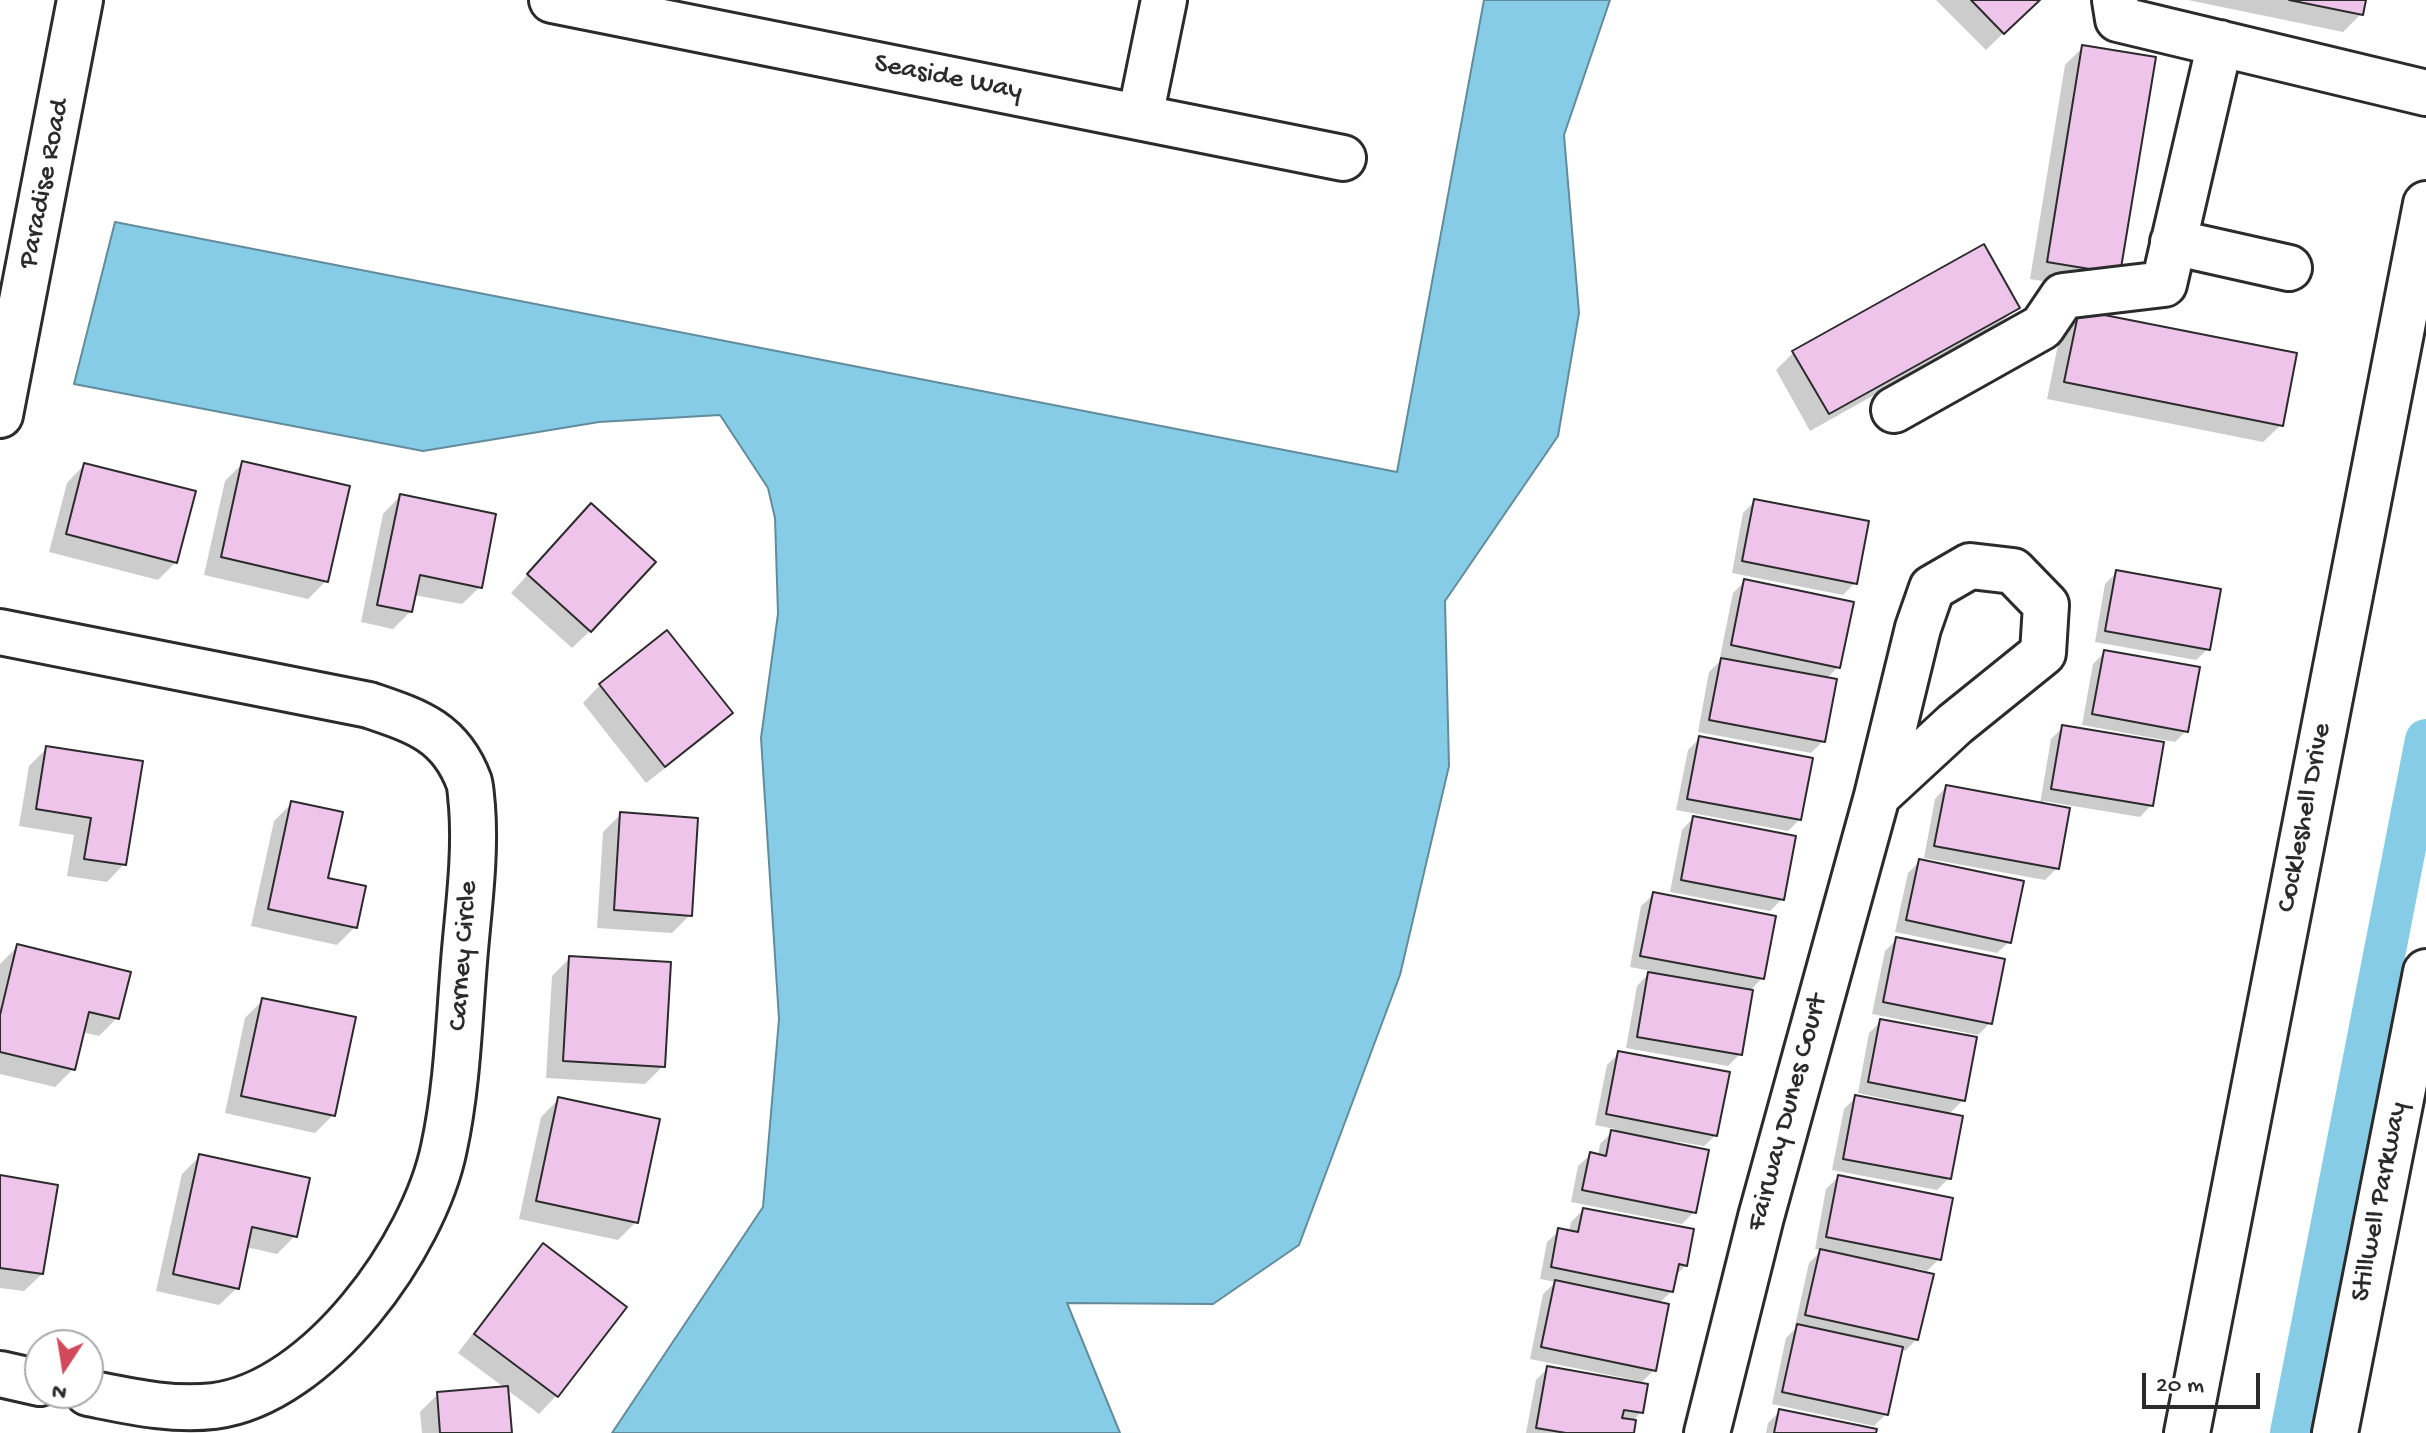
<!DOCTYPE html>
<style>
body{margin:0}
#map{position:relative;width:2426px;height:1433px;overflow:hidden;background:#fff;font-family:"Gochi Hand",sans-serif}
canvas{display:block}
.north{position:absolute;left:24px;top:1329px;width:80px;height:80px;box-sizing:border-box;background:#fff;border:2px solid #aaa;border-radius:50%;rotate:192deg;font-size:22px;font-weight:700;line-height:32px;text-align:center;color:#2b2b2b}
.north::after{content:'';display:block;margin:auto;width:28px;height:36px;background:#d1495b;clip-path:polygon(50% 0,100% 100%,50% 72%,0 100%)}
.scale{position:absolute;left:2142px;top:1373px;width:118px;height:36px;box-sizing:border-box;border:4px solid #2b2b2b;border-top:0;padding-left:10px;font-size:24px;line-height:28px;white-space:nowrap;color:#2b2b2b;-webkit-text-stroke:6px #fff;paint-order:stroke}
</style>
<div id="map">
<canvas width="2426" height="1433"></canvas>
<div class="north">N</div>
<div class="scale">20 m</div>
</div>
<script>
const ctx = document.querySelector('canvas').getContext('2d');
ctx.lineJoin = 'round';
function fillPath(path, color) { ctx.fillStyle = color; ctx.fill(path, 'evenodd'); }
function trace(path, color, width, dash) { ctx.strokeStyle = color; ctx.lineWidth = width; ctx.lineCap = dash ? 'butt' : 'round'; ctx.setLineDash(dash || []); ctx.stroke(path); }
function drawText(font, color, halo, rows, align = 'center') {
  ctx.font = font + ' "Gochi Hand",sans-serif'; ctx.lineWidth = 8; ctx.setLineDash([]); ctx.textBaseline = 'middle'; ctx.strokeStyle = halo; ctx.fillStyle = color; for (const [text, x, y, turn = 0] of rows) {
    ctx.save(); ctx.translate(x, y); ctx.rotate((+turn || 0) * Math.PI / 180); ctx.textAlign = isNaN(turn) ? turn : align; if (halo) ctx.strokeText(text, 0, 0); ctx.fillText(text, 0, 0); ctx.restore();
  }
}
const water = new Path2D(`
 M 1484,0 L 1610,0 L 1564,135 L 1579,313 L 1558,436 L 1445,601 L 1449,766 L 1400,975 L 1299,1245 L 1213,1304 L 1067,1303 L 1120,1433 L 612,1433 L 763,1207 L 779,1019 L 761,738 L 778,614 L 775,518 L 768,488 L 720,415 L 599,422 L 423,451 L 74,384 L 115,222 L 1397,472 Z`);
const shadow = new Path2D(`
 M 1936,0 L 2037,0 L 1986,50 Z
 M 2188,0 L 2364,0 L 2361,14 L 2343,32 Z
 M 2083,47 L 2101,291 L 2030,279 L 2065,65 Z
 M 2017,307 L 1999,325 L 1810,431 L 1776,370 L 1794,352 Z
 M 2079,312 L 2281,425 L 2263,442 L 2047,399 L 2061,330 Z
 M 243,463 L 326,581 L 308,599 L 204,575 L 225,481 Z
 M 84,465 L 176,562 L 158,580 L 49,552 L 67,483 Z
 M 400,496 L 480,587 L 462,604 L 414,595 L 411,611 L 393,629 L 361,622 L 383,514 Z
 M 1755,501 L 1855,583 L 1843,595 L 1732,573 L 1743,513 Z
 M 574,524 L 590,631 L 572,648 L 511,593 Z
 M 2117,572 L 2208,649 L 2196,660 L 2095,642 L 2105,584 Z
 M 1745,581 L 1838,667 L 1826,679 L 1823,741 L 1811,753 L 1698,732 L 1709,672 L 1724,657 L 1720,657 L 1733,593 Z
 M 2105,652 L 2186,731 L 2175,742 L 2082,725 L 2093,664 Z
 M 600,685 L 731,713 L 713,731 L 646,783 L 583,703 Z
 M 2062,728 L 2151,805 L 2140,817 L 2043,801 L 2057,868 L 2045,880 L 1924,858 L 1935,799 L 1946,787 L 2040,804 L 2051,739 Z
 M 1700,738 L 1800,819 L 1788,831 L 1676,810 L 1688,750 Z
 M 47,748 L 124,864 L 107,882 L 67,876 L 74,835 L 19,826 L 29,766 Z
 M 292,803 L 326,880 L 355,927 L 337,945 L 251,926 L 274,821 Z
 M 621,814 L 690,915 L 672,933 L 597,928 L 603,832 Z
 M 1693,818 L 1782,899 L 1770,911 L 1670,892 L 1682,830 Z
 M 1920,861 L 2009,942 L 1997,953 L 1895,932 L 1908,873 Z
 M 1653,895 L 1762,978 L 1751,990 L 1740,1054 L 1728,1066 L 1626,1048 L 1637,986 L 1651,971 L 1630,967 L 1641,906 Z
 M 1897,939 L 1990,1023 L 1978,1035 L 1872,1014 L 1885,951 Z
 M 18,946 L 117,1018 L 99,1036 L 82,1032 L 73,1069 L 55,1087 L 0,1074 L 0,964 Z
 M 570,958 L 663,1066 L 645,1084 L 546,1078 L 552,976 Z
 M 263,1000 L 333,1115 L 315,1133 L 225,1113 L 245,1018 Z
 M 1881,1021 L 1963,1100 L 1948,1115 L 1949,1178 L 1937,1190 L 1832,1170 L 1844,1109 L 1856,1097 L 1904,1106 L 1905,1103 L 1858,1093 L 1869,1033 Z
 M 1619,1053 L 1716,1135 L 1704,1146 L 1674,1141 L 1694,1212 L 1682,1224 L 1571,1202 L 1578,1166 L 1590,1155 L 1598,1156 L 1600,1144 L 1615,1129 L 1595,1125 L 1607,1065 Z
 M 559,1099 L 636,1222 L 618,1240 L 519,1219 L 541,1117 Z
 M 200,1156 L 295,1236 L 277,1254 L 246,1247 L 237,1288 L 219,1305 L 156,1291 L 182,1174 Z
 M 0,1177 L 42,1274 L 24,1291 L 0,1288 Z
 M 1838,1177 L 1939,1259 L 1927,1271 L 1915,1268 L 1917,1339 L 1905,1351 L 1900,1350 L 1886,1414 L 1874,1426 L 1772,1404 L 1786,1338 L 1797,1327 L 1795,1326 L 1809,1263 L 1822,1250 L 1815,1249 L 1826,1189 Z
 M 1583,1210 L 1686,1265 L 1675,1276 L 1672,1291 L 1658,1304 L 1654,1370 L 1639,1385 L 1641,1412 L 1632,1422 L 1632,1433 L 1526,1433 L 1536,1380 L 1548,1368 L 1638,1384 L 1639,1381 L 1530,1359 L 1543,1294 L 1556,1282 L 1540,1279 L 1547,1242 L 1559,1231 L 1569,1232 L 1571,1222 Z
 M 544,1245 L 624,1307 L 556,1396 L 539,1414 L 506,1389 L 510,1433 L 422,1433 L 420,1412 L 438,1394 L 505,1388 L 458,1353 L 526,1263 Z
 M 1780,1411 L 1874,1433 L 1766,1433 L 1768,1423 Z`);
const canal = new Path2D(`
 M 2291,1433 L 2426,740`);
const building = new Path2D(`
 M 1971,0 L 2040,0 L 2004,34 Z
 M 2289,0 L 2366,0 L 2363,15 Z
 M 2082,45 L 2156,57 L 2120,274 L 2047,262 Z
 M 1984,244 L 2020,308 L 1829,414 L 1792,351 Z
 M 2079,310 L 2297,353 L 2283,426 L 2064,382 Z
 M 242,461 L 350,486 L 328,582 L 221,557 Z
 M 84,463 L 196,491 L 177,563 L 66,534 Z
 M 400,494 L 496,514 L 482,588 L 420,575 L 412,612 L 377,605 Z
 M 1754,499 L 1869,521 L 1857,584 L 1742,561 Z
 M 591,503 L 656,562 L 591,632 L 527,574 Z
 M 2116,570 L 2221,589 L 2210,650 L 2105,631 Z
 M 1744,579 L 1854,602 L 1840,668 L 1731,645 Z
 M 667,630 L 733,713 L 665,767 L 599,684 Z
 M 2104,650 L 2200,667 L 2188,732 L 2092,714 Z
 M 1721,658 L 1837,679 L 1825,742 L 1709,720 Z
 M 2062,725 L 2164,742 L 2153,806 L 2051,789 Z
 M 1699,736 L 1813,758 L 1801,820 L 1687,799 Z
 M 46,746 L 143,761 L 126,865 L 84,859 L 91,818 L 36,809 Z
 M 1946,785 L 2070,808 L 2059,869 L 1934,846 Z
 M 291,801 L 343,812 L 328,878 L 366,886 L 357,928 L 268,909 Z
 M 620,812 L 698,818 L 692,916 L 614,910 Z
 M 1693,816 L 1796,836 L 1784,900 L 1681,880 Z
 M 1919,859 L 2024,881 L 2011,943 L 1906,920 Z
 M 1653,892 L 1776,916 L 1764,979 L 1640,956 Z
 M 1896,937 L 2005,959 L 1992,1024 L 1883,1002 Z
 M 17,944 L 131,972 L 119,1019 L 89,1012 L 75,1070 L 0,1052 L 0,1015 Z
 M 569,956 L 671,962 L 665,1067 L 563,1061 Z
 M 1648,972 L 1753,990 L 1742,1055 L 1637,1037 Z
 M 262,998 L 356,1017 L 335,1116 L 241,1096 Z
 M 1880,1019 L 1977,1037 L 1965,1101 L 1868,1082 Z
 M 1618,1051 L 1730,1072 L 1717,1136 L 1606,1114 Z
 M 1855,1095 L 1963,1116 L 1951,1179 L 1843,1159 Z
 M 558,1097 L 660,1119 L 638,1223 L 536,1201 Z
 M 1611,1130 L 1709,1150 L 1696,1213 L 1582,1190 L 1590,1152 L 1606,1156 Z
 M 199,1154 L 310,1178 L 297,1237 L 252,1227 L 239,1289 L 173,1274 Z
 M 0,1175 L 58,1185 L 43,1274 L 0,1268 Z
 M 1838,1175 L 1953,1198 L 1941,1260 L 1826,1237 Z
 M 1583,1208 L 1694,1229 L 1687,1266 L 1679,1264 L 1673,1292 L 1551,1267 L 1558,1228 L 1578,1232 Z
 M 543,1243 L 627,1307 L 558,1397 L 474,1334 Z
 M 1820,1249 L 1934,1274 L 1918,1340 L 1805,1315 Z
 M 1555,1280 L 1669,1304 L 1656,1371 L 1541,1347 Z
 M 1797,1324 L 1903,1347 L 1888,1415 L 1782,1392 Z
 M 1547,1366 L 1648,1384 L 1643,1413 L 1624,1410 L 1622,1418 L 1636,1420 L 1634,1433 L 1566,1433 L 1536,1428 Z
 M 508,1386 L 512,1433 L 440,1433 L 437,1392 Z
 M 1779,1409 L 1877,1429 L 1876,1433 L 1774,1433 Z`);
const minor = new Path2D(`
 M 552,0 L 1343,158
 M 2115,0 L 2118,19 L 2426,93
 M 1140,117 L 1164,0
 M 2173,242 L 2289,268
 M 1894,410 L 2042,327 L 2063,296 L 2164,284 L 2220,43
 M 0,415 L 80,0
 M 1970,566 L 2013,571 L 2046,605 L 2043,653 L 1955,724 L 1877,796 L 1918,628 L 1932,588 Z
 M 0,632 L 369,705 C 416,721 450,731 469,782 C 471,789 471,798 472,806 C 476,857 468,911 464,962 C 459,1024 457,1088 444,1148 C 424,1246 319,1393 214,1406 C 171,1411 129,1401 88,1393
 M 0,1374 L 40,1383
 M 1707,1433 L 1761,1217 L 1877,796
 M 2187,1433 L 2426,204
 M 2335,1433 L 2426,972`);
const streetNames = [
 ["Seaside Way",948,79,11],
 ["Paradise Road",46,184,-79],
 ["Cockleshell Drive",2306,818,-79],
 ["Carney Circle",465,956,-86],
 ["Fairway Dunes Court",1789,1113,-75],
 ["Stillwell Parkway",2381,1202,-79]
];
fillPath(water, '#86cce7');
trace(water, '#628c9c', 2);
fillPath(shadow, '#0003');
trace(canal, '#86cce7', 42);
fillPath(building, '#efc4eb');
trace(building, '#2b2b2b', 2);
trace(minor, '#2b2b2b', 50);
trace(minor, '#fff', 44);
drawText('28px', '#2b2b2b', '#fff', streetNames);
</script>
